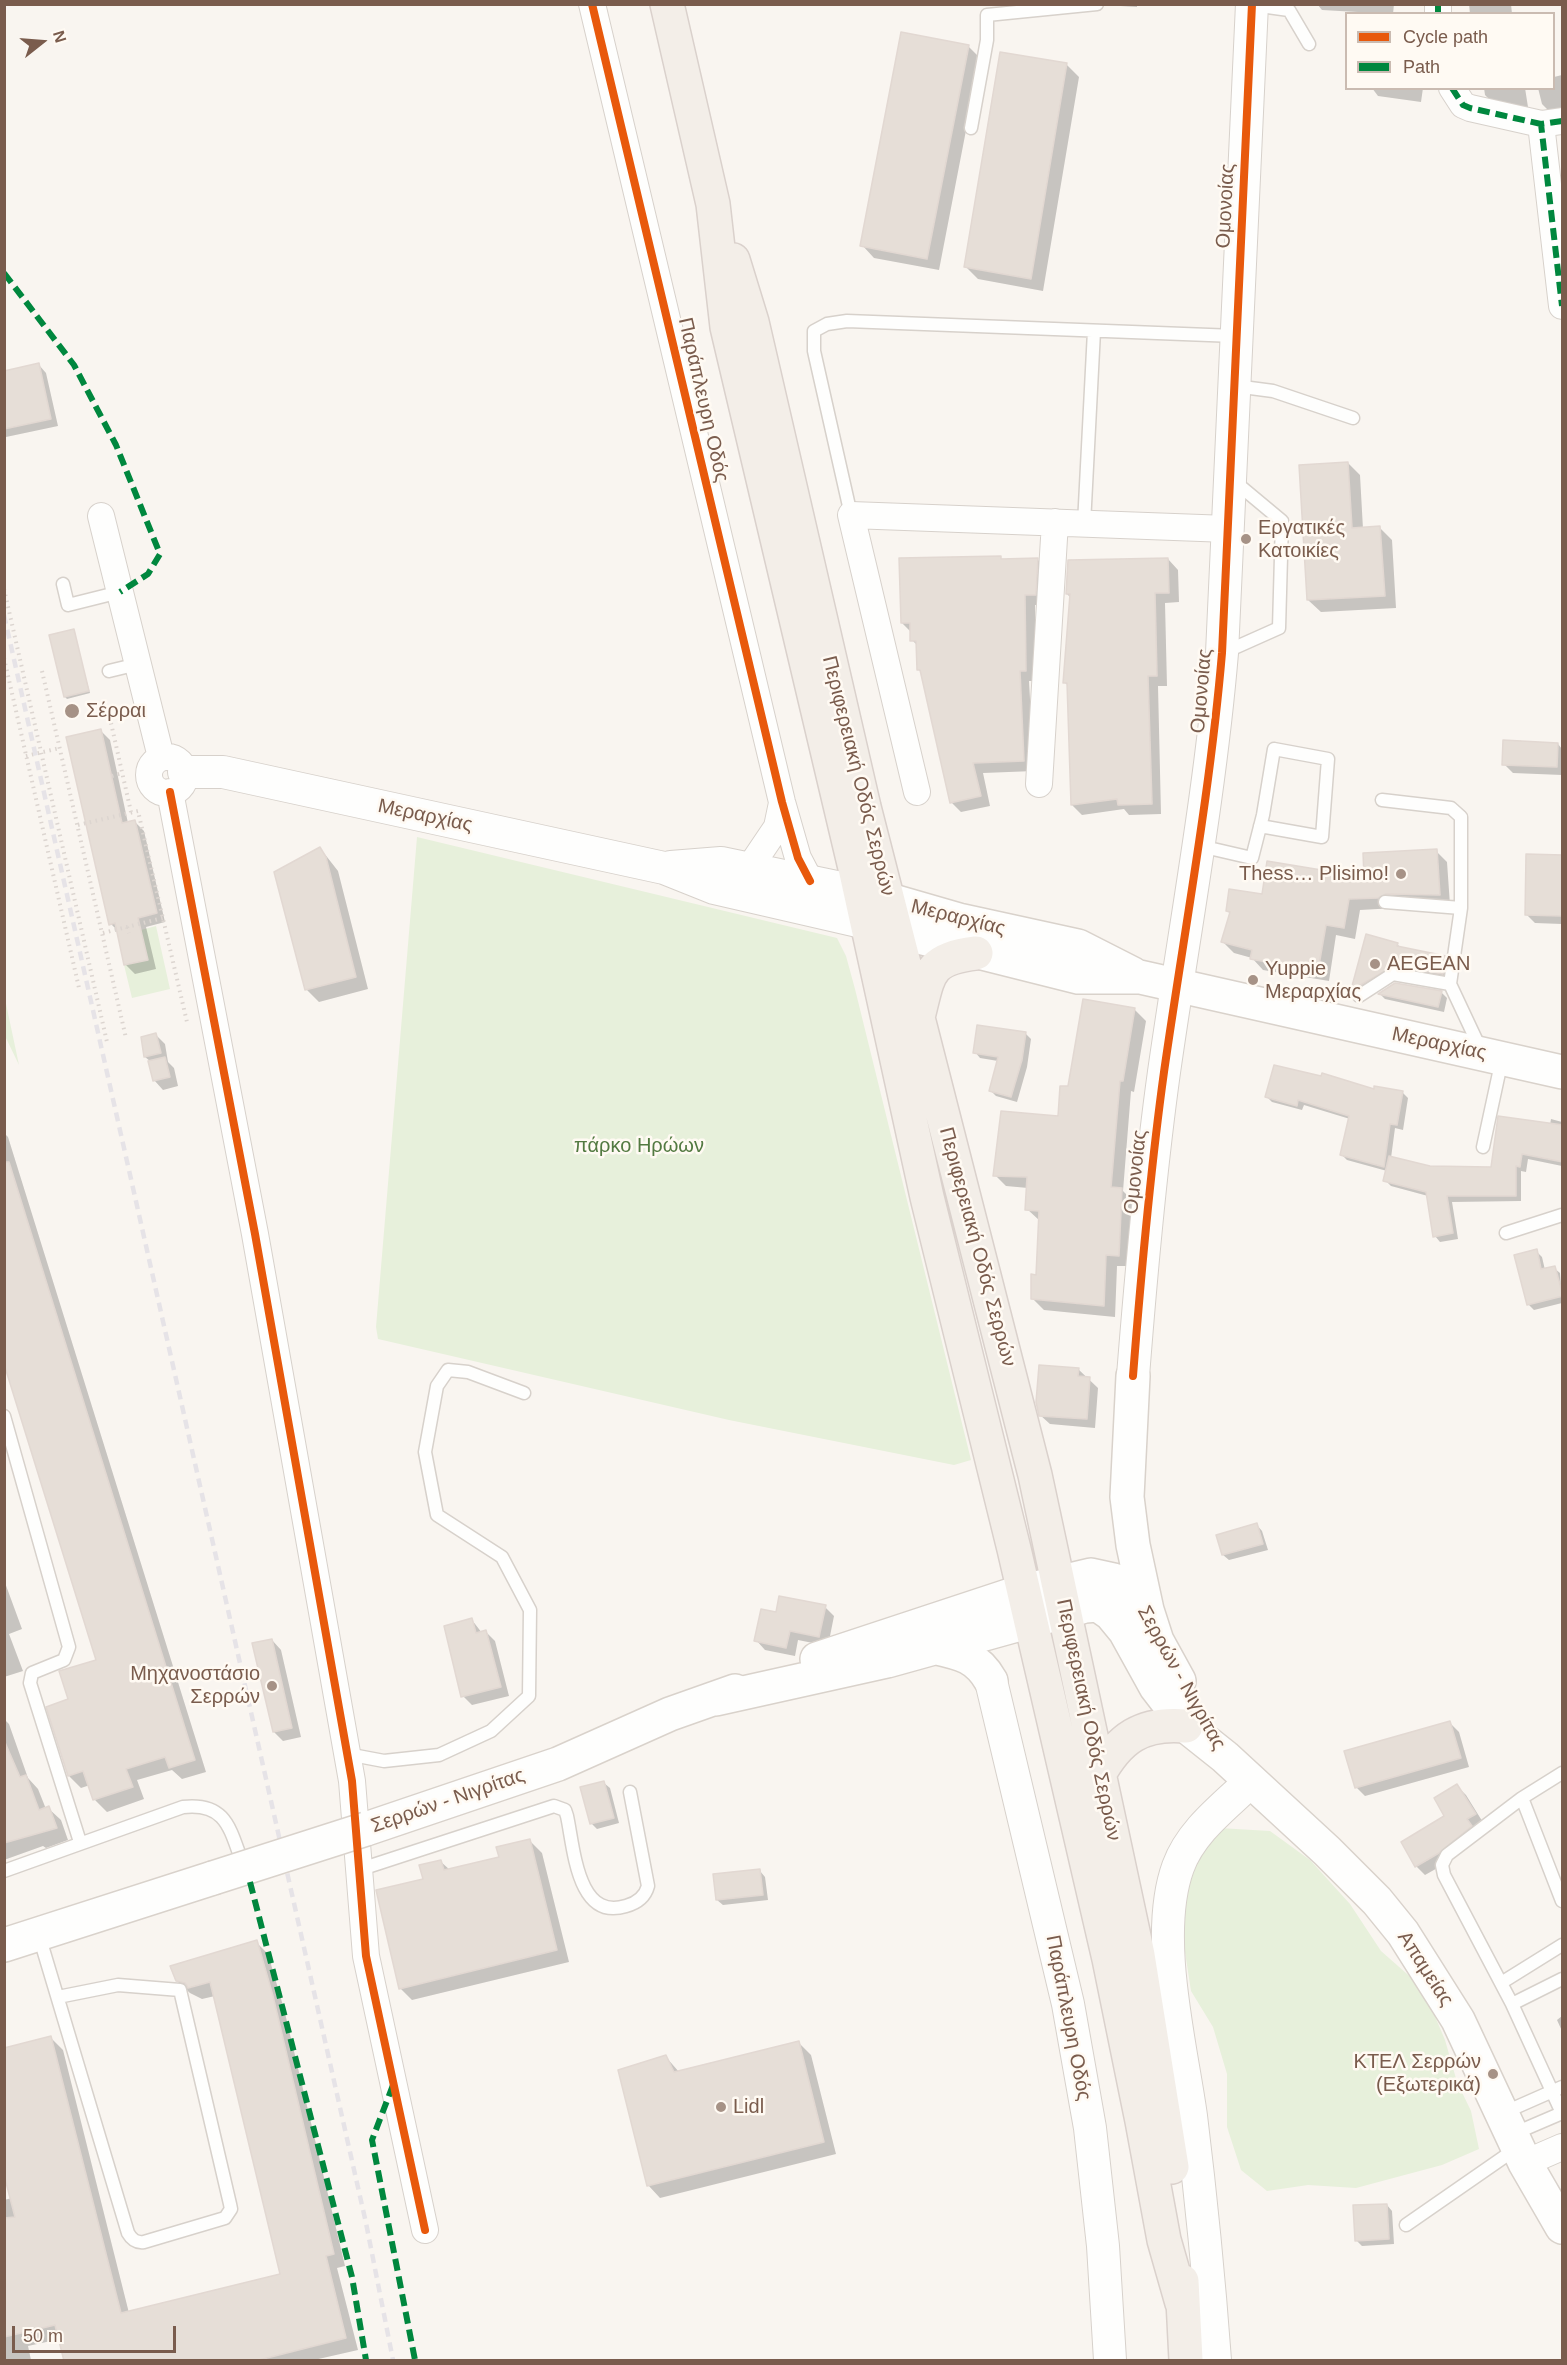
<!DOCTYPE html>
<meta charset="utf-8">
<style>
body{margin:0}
#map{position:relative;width:1567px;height:2365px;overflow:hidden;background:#f9f5f0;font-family:Helvetica,sans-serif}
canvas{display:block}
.frame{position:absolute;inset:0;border:6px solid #7a5c4d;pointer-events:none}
.legend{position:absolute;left:1345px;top:12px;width:210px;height:78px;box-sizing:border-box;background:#fffaf3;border:2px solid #cabbb1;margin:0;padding:8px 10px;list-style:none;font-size:18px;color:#7a5c4d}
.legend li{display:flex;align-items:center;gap:12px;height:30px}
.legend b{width:30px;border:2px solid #cabbb1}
.north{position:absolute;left:12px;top:12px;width:60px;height:60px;-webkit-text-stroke:4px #fffaf3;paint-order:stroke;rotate:73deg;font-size:16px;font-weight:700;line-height:24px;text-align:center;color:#7a5c4d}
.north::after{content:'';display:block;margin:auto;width:21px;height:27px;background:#7a5c4d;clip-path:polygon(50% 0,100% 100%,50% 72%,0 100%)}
.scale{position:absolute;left:12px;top:2326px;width:164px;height:27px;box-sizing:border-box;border:3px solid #7a5c4d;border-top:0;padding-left:8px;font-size:18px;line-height:21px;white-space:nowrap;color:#7a5c4d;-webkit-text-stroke:4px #fffaf3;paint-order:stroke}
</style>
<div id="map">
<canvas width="1567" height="2365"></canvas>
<div class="frame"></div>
<ul class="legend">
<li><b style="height:8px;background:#e8590c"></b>Cycle path</li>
<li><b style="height:8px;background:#00873e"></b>Path</li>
</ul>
<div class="north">N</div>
<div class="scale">50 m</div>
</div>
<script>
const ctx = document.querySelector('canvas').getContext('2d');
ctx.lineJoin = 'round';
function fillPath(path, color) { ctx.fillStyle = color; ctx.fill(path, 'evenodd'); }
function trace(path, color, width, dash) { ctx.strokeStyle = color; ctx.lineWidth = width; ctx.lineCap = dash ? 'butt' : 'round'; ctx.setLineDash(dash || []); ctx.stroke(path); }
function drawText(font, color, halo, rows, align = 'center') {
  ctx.font = font + ' Helvetica,sans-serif'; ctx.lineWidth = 5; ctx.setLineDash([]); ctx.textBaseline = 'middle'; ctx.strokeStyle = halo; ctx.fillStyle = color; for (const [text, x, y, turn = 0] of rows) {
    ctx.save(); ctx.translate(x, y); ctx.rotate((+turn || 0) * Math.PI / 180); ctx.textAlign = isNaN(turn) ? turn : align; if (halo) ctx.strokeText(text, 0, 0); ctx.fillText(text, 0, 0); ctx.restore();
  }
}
const green = new Path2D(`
 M 417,837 L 837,938 L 846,956 L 855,989 L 971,1460 L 954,1465 L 729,1420 L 378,1339 L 376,1327 Z
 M 156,926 L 170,989 L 132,998 L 124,965 L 147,960 L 141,930 Z
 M 4,999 L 5,999 L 19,1065 L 5,1036 Z
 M 1219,1828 L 1270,1831 L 1310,1860 L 1350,1904 L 1381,1951 L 1423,1988 L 1445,2040 L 1457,2082 L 1471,2111 L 1479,2149 L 1442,2165 L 1356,2188 L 1308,2185 L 1267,2191 L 1241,2170 L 1227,2127 L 1227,2074 L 1213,2027 L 1191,1991 L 1177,1900 L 1191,1854 Z`);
const shadow = new Path2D(`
 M 1087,4 L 1137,4 L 1137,7 Z
 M 1317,4 L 1394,4 L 1393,14 L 1322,10 Z
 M 1469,4 L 1511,4 L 1512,14 L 1470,14 Z
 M 968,46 L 980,58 L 939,270 L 874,258 L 862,245 Z
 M 1066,64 L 1079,77 L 1043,291 L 978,279 L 966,267 Z
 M 1562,75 L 1562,113 L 1551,113 L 1542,104 L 1538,88 L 1554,88 L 1554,77 Z
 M 1372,88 L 1423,88 L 1421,102 L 1378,96 Z
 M 1484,88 L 1525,88 L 1528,107 L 1516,109 L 1494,104 L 1485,95 Z
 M 39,365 L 46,373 L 58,426 L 6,437 L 4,372 Z
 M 1348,463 L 1360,475 L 1363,529 L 1380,528 L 1392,540 L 1396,608 L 1321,612 L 1308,600 Z
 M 1037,559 L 1048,570 L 1046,605 L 1035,605 L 1036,681 L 1029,681 L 1034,771 L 983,773 L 990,806 L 961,812 L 951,802 L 922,673 L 918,669 L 918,646 L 912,640 L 912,633 L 902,623 Z
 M 1168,559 L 1178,570 L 1179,602 L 1165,603 L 1167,686 L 1158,686 L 1161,814 L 1129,815 L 1124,809 L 1082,815 L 1072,805 L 1069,686 L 1065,683 L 1071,598 L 1067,594 Z
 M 73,630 L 90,693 L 67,699 L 65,697 Z
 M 101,731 L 110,740 L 128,823 L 135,822 L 144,831 L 165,922 L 146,927 L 156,969 L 135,974 L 126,965 L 118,931 L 111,924 Z
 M 1558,744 L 1562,749 L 1562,775 L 1513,773 L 1504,764 Z
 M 320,848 L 338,871 L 368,989 L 319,1002 L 306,989 Z
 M 1436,851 L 1447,862 L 1450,905 L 1360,910 L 1355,939 L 1336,935 L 1329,981 L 1263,970 L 1252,958 L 1234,953 L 1223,942 L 1231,914 L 1227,911 L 1263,896 L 1366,879 Z
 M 1562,856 L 1562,924 L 1535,923 L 1526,914 Z
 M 1397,944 L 1401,948 L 1445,957 L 1451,963 L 1449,979 L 1400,971 L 1359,991 L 1353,985 Z
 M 1441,992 L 1447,998 L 1444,1012 L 1385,999 L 1380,994 Z
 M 1134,1009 L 1146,1021 L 1134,1092 L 1131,1091 L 1123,1191 L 1133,1201 L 1130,1266 L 1117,1266 L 1115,1317 L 1044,1310 L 1033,1299 L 1037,1276 L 1040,1221 L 1027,1209 L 1028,1188 L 1006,1186 L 995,1175 L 1059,1118 L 1069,1088 Z
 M 1026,1034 L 1031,1039 L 1027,1067 L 1017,1102 L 996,1096 L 990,1090 L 998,1061 L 980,1058 L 975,1052 Z
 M 156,1035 L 165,1044 L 168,1062 L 174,1068 L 178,1086 L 163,1090 L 154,1080 L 150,1061 L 145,1057 L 143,1038 Z
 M 1376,1088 L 1403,1093 L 1408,1098 L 1403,1130 L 1395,1128 L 1391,1158 L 1430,1168 L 1493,1169 L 1550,1125 L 1551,1119 L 1562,1122 L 1562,1166 L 1528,1159 L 1526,1172 L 1521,1171 L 1521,1201 L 1452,1202 L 1458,1239 L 1440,1242 L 1435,1236 L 1428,1196 L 1391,1186 L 1385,1180 L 1387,1171 L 1347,1160 L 1341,1154 L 1350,1119 L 1304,1105 L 1302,1110 L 1272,1102 L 1267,1097 L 1375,1091 Z
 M 4,1133 L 8,1137 L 206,1772 L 182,1779 L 172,1770 L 137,1780 L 144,1799 L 107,1812 L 95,1800 L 90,1785 L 81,1788 L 69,1776 L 48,1708 L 70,1700 L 98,1661 L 4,1359 Z
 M 1536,1251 L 1542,1257 L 1545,1270 L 1554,1268 L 1560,1273 L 1562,1303 L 1534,1310 L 1528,1304 Z
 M 1078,1369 L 1098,1388 L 1095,1428 L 1050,1424 L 1040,1415 Z
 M 1257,1525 L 1262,1531 L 1268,1550 L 1229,1560 L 1223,1555 Z
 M 4,1580 L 22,1629 L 9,1634 L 23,1671 L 4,1677 Z
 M 825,1607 L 834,1616 L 828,1646 L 798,1640 L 795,1656 L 765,1650 L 756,1640 L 777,1614 Z
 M 472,1620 L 482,1633 L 486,1632 L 495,1641 L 509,1696 L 472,1705 L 463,1696 Z
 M 272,1640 L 281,1650 L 301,1737 L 283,1741 L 274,1732 Z
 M 4,1719 L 9,1724 L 28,1778 L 38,1789 L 46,1809 L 48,1808 L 61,1820 L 68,1840 L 46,1848 L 43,1846 L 4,1860 Z
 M 1450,1723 L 1459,1732 L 1469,1767 L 1365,1796 L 1356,1787 Z
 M 604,1783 L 610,1788 L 619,1823 L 597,1829 L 591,1823 Z
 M 1457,1786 L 1466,1795 L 1484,1824 L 1448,1862 L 1425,1875 L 1416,1866 L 1446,1817 Z
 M 529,1840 L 542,1853 L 569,1962 L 412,2000 L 400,1988 L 424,1880 L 440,1861 L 450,1870 L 501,1858 Z
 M 760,1871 L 765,1877 L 768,1900 L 723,1905 L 717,1900 Z
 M 256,1942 L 268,1954 L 284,2009 L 345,2266 L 337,2268 L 358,2350 L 314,2360 L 65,2360 L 60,2339 L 28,2346 L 31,2360 L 4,2360 L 4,2200 L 12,2198 L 51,2038 L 63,2050 L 129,2313 L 281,2275 L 215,1996 L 202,1999 L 190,1993 L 177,1981 Z
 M 1562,2016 L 1562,2031 L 1557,2020 Z
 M 799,2043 L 811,2055 L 836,2154 L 660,2198 L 648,2185 L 666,2057 L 679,2072 Z
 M 1387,2205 L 1392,2211 L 1394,2244 L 1362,2246 L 1356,2240 Z`);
const building = new Path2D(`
 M 901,32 L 969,45 L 927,259 L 860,246 Z
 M 1000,52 L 1067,63 L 1031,279 L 964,267 Z
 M 39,363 L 51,419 L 4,429 L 4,371 Z
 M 1348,462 L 1352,528 L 1380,526 L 1385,596 L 1307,600 L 1299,465 Z
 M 1001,556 L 1001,559 L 1038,558 L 1036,595 L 1025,595 L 1026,671 L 1020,671 L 1024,761 L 973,763 L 981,796 L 950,803 L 920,670 L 917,670 L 916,641 L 910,641 L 910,623 L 901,623 L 899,558 Z
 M 1168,558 L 1169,593 L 1155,593 L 1157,676 L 1148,676 L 1152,804 L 1118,805 L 1117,799 L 1071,805 L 1067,683 L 1063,683 L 1070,594 L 1066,594 L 1068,560 Z
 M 74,629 L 89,691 L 64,697 L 49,635 Z
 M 101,729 L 122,823 L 135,820 L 157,913 L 138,918 L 148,960 L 124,965 L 115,923 L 109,925 L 66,737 Z
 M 1503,740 L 1558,743 L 1557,767 L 1502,765 Z
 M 320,847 L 326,857 L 356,977 L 305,990 L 274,872 Z
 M 1437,849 L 1440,895 L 1386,894 L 1378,898 L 1349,899 L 1344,928 L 1326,925 L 1318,971 L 1250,959 L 1252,950 L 1221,942 L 1230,912 L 1226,911 L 1229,889 L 1262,894 L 1267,861 L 1364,877 L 1363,853 Z
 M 1526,854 L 1563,855 L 1563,916 L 1525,915 Z
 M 1366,934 L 1398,943 L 1397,946 L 1446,956 L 1443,974 L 1394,966 L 1357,987 L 1352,986 Z
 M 1395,983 L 1442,991 L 1438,1007 L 1378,994 Z
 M 1083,999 L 1135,1008 L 1123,1081 L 1120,1081 L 1111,1187 L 1122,1188 L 1119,1256 L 1106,1255 L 1104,1306 L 1031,1299 L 1031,1274 L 1036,1275 L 1039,1211 L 1025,1210 L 1027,1177 L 993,1176 L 1001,1111 L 1058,1116 L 1060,1086 L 1068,1086 Z
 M 977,1025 L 1026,1032 L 1022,1060 L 1011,1097 L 989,1091 L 998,1057 L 973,1053 Z
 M 156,1033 L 161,1053 L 144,1057 L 141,1037 Z
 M 165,1057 L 170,1077 L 153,1081 L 148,1061 Z
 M 1274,1065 L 1321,1076 L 1322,1073 L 1374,1089 L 1374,1086 L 1403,1091 L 1397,1125 L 1390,1124 L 1384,1167 L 1340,1155 L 1349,1116 L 1298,1100 L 1297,1106 L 1265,1097 Z
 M 1498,1116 L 1563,1125 L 1563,1162 L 1522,1154 L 1520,1167 L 1516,1166 L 1516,1196 L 1447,1196 L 1453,1233 L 1433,1237 L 1426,1192 L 1383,1181 L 1389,1156 L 1430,1166 L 1491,1167 Z
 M 4,1162 L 9,1162 L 195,1760 L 169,1768 L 165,1757 L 126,1769 L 133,1787 L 93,1800 L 83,1771 L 68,1776 L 46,1707 L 68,1699 L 59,1671 L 96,1660 L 4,1364 Z
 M 1537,1249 L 1541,1269 L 1555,1266 L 1563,1296 L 1527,1305 L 1514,1255 Z
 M 1039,1365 L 1079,1368 L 1078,1376 L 1090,1377 L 1087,1419 L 1039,1416 L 1036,1402 Z
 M 1257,1523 L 1263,1544 L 1222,1555 L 1216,1535 Z
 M 779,1596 L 826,1605 L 819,1637 L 790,1631 L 786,1648 L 754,1641 L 761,1609 L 776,1612 Z
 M 472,1618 L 476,1633 L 486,1630 L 501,1687 L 461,1697 L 444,1626 Z
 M 272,1639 L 292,1728 L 273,1732 L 252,1643 Z
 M 1450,1721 L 1461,1758 L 1355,1788 L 1344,1751 Z
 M 4,1740 L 20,1777 L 26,1775 L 39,1810 L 49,1806 L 57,1828 L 4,1843 Z
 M 604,1781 L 614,1818 L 590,1824 L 580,1787 Z
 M 1457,1784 L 1476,1814 L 1467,1819 L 1472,1826 L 1439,1853 L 1415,1867 L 1401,1842 L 1444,1816 L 1434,1798 Z
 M 530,1839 L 557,1950 L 399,1989 L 376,1890 L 423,1879 L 419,1865 L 441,1860 L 444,1870 L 499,1857 L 496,1847 Z
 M 760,1869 L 763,1895 L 716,1900 L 713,1874 Z
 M 257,1940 L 273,1996 L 334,2254 L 326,2256 L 346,2338 L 255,2361 L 64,2361 L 55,2325 L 4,2337 L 4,2218 L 15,2217 L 4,2175 L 4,2048 L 51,2036 L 121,2313 L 280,2274 L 210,1982 L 188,1988 L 185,1983 L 176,1981 L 170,1966 Z
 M 799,2041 L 824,2142 L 647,2186 L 618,2070 L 666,2055 L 674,2072 Z
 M 1387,2204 L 1389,2239 L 1355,2241 L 1353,2205 Z`);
const path = new Path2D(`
 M 4,589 L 107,1042
 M 4,658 L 79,988
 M 42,671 L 126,1038
 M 111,723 L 131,812
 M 26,756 L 60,748
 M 112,776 L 122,773
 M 78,825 L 138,811 L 187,1022
 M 127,927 L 129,933
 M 103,933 L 163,918`);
const service = new Path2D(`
 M 1253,5 L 1289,10 L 1309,44
 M 971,128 L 987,40 L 987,15 L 1097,4
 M 1235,386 L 1273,391 L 1353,418
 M 851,515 L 814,351 L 814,331 L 827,324 L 847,321 L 1235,336
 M 1084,524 L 1094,331
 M 63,584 L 68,605 L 120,592
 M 1223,653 L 1279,628 L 1282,521 L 1234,481
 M 109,671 L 138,664
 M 1382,800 L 1451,808 L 1461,817 L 1461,908 L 1450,984
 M 1200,846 L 1252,858 L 1263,815 L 1274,749 L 1328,759 L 1322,837 L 1260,826
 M 1385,902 L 1461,908
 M 1359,996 L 1393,974 L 1450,984 L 1480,1048
 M 1483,1147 L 1502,1059
 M 1506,1233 L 1562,1215
 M 4,1416 L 69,1647 L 64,1660 L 32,1673 L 30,1683 L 80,1842
 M 347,1754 L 384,1761 L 439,1755 L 491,1731 L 529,1696 L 530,1610 L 502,1557 L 437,1515 L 425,1452 L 437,1386 L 448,1370 L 468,1372 L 524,1393
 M 1522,1798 L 1562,1901
 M 358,1870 L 554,1806 L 565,1810 L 567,1816 C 574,1848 577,1921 626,1906 C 637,1903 645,1897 648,1886 L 630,1792
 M 4,1871 L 183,1807 C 228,1802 230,1831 244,1867
 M 43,1949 L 128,2233 C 132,2240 136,2243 144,2242 L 225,2218 L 231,2209 L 230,2204 L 180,1990 L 118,1985 L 58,1997
 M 1501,1983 L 1562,1945
 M 1512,2004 L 1562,1979
 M 1503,2113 L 1562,2087
 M 1562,2113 L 1512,2004 L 1444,1875 L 1442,1865 L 1447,1855 L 1522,1798 L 1562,1773
 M 1513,2134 L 1562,2113
 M 1406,2225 L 1517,2148`);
const minor = new Path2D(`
 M 592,4 L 782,802 L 798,858 L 810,881
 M 1438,14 L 1438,4
 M 1452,88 L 1463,105 L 1470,108 L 1541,124
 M 1562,121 L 1541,124 L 1562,306
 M 101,516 L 161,757
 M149 775a18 18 0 1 1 36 0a18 18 0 1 1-36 0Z
 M 1039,784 L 1055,522
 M 170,792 L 255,1234 L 352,1781 L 366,1956 L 425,2230
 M 917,792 L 851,515 L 1228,529
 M 748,870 L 777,827 L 782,803
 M 1525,2163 L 1562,2147`);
const tertiary = new Path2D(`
 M 184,772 L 223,772 L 664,868 L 714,888 L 866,923
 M 671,867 L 721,863 L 860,892
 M 1133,1376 C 1141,1274 1150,1173 1164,1072 C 1184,932 1210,794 1222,653 L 1252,4
 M 991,1681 L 1068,2004 L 1090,2128 L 1103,2246 L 1110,2360
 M 1215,2360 C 1209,2278 1201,2197 1191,2116 C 1181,2044 1153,1936 1178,1867 C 1191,1831 1224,1807 1251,1781`);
const secondary = new Path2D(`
 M 862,892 L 959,920 L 1078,946 L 1133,974
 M 871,925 L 1078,977 L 1140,977 L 1562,1072
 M 1133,1376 L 1127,1497 L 1133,1545 L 1147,1610
 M 933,1647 C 960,1653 977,1656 991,1681
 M 817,1659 L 1023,1591 L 1091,1575 L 1114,1580 L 1135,1595 L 1147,1610 L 1157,1641 L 1179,1681
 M 716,1699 L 887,1661 L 1085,1606 L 1098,1605 L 1111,1614 L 1125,1631 L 1156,1687 L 1186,1726 L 1225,1757 L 1327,1851 L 1377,1901 L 1403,1933 L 1458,2020 L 1525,2163 L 1562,2227
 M 366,1829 L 558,1764 L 670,1714 L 735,1691
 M 4,1945 L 213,1878`);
const primary = new Path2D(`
 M 667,4 L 713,204 L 727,327 L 855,868 L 927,1197 L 1014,1549 L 1109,1959 L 1142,2121 L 1164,2240 L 1182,2303
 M 733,260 L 752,322 L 864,807 L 1035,1475 L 1138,1955 L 1172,2167
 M 918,1017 C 929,974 927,959 976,953
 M 1098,1776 C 1119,1738 1142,1722 1186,1726
 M 1182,2281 L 1186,2360`);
const rail = new Path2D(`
 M 4,615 L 366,2223 L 393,2360`);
const secondaryBridge = new Path2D(`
 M 213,1878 L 366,1829`);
const quiet = new Path2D(`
 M 1438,14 L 1438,4
 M 1452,88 L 1463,105 L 1470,108 L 1541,124
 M 1562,121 L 1541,124 L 1562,306
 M 4,273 L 74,365 L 116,445 L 160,554 L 148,574 L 120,592
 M 250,1882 L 352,2277 L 366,2360
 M 393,2085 L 372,2140 L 415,2360`);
const cycleway = new Path2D(`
 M 592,4 L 782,802 L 798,858 L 810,881
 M 170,792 L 255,1234 L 352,1781 L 366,1956 L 425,2230
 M 1133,1376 C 1141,1274 1150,1173 1164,1072 C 1184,932 1210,794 1222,653 L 1252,4`);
const markers = [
 [1246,539,6,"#a69286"],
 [72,711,8,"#a69286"],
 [1401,874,6,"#a69286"],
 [1375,964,6,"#a69286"],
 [1253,980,6,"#a69286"],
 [272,1686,6,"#a69286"],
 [1493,2074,6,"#a69286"],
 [721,2107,6,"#a69286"]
];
const streetNames = [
 ["Ομονοίας",1226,206,-87],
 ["Παράπλευρη Οδός",703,400,77],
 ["Ομονοίας",1202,691,-85],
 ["Περιφερειακή Οδός Σερρών",858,776,76],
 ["Μεραρχίας",425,816,12],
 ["Μεραρχίας",958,918,14],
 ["Μεραρχίας",1439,1044,12],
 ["Ομονοίας",1136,1172,-84],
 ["Περιφερειακή Οδός Σερρών",977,1247,75],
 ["Σερρών - Νιγρίτας",1181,1678,61],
 ["Περιφερειακή Οδός Σερρών",1088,1720,78],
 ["Σερρών - Νιγρίτας",448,1801,-19],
 ["Απαμείας",1425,1969,57],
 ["Παράπλευρη Οδός",1068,2018,79]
];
const poiNames = [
 ["Εργατικές",1258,528],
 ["Κατοικίες",1258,551],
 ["Σέρραι",86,711],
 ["Thess… Plisimo!",1389,874,"right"],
 ["AEGEAN",1387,964],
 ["Yuppie",1265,969],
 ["Μεραρχίας",1265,992],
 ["Μηχανοστάσιο",260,1674,"right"],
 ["Σερρών",260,1697,"right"],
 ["ΚΤΕΛ Σερρών",1481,2062,"right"],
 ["(Εξωτερικά)",1481,2085,"right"],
 ["Lidl",733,2107]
];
const parkNames = [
 ["πάρκο Ηρώων",639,1146]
];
fillPath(green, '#e7f0db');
fillPath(shadow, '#0003');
fillPath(building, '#e6ded7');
trace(building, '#e2d8d2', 1.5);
trace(service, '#d7d1cb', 15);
trace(minor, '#d7d1cb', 28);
trace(tertiary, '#d7d1cb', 34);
trace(secondary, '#d9d2cb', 36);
trace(primary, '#dad1cc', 36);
trace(path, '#dcd5d0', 4, [1.5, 4.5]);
trace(service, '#fefefd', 12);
trace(minor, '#fefefd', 26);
trace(tertiary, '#fefefd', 32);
trace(secondary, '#fefefd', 33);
trace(primary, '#f3eee8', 33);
trace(rail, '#e6e3e7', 4.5, [9, 6]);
trace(secondaryBridge, '#d9d2cb', 36, []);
trace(secondaryBridge, '#fefefd', 33);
trace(quiet, '#00873e', 6, [12, 6]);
trace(cycleway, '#e8590c', 8);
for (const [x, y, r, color] of markers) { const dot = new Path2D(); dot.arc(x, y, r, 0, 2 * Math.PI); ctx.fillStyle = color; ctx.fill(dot); trace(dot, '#fffaf3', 2); }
drawText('20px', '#7a5c4d', '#fffaf3', streetNames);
drawText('20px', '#7a5c4d', '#fffaf3', poiNames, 'left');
drawText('20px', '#537a41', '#fffaf3', parkNames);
</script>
